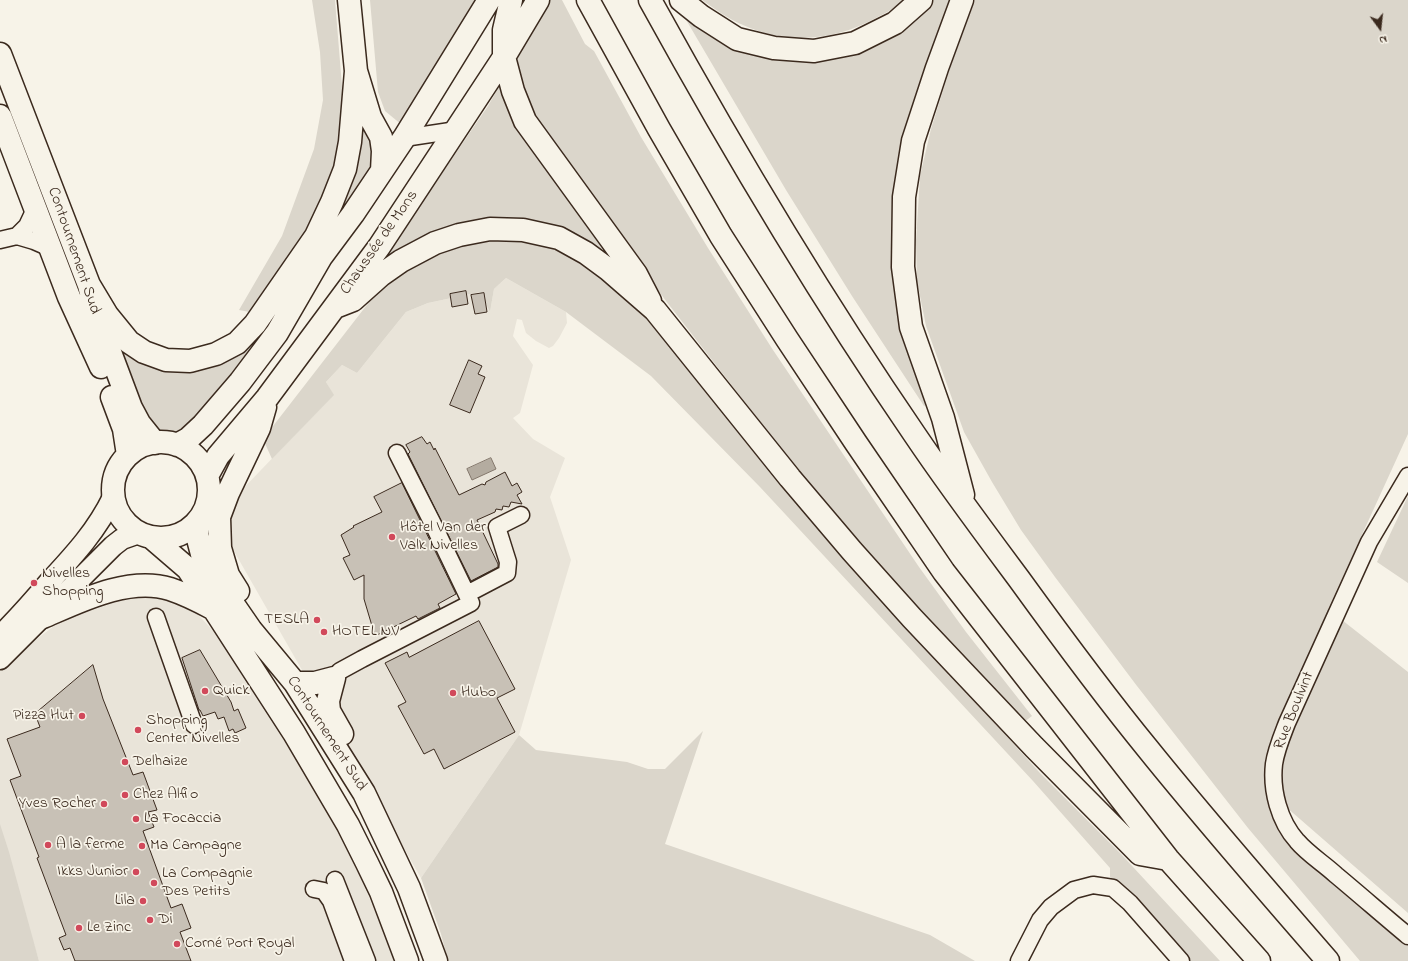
<!DOCTYPE html>
<meta charset="utf-8">
<style>
body{margin:0}
#map{position:relative;width:1408px;height:961px;overflow:hidden;background:#f7f3e8;font-family:"Indie Flower",sans-serif}
canvas{display:block}
.north{position:absolute;left:1360px;top:8px;width:40px;height:40px;-webkit-text-stroke:3px #f7f3e8;paint-order:stroke;rotate:165deg;font-size:11px;font-weight:700;line-height:16px;text-align:center;color:#3b2a1e}
.north::after{content:'';display:block;margin:auto;width:14px;height:18px;background:#3b2a1e;clip-path:polygon(50% 0,100% 100%,50% 72%,0 100%)}
</style>
<div id="map">
<canvas width="1408" height="961"></canvas>
<div class="north">N</div>
</div>
<script>
const ctx = document.querySelector('canvas').getContext('2d');
ctx.lineJoin = 'round';
function fillPath(path, color) { ctx.fillStyle = color; ctx.fill(path, 'evenodd'); }
function trace(path, color, width, dash) { ctx.strokeStyle = color; ctx.lineWidth = width; ctx.lineCap = dash ? 'butt' : 'round'; ctx.setLineDash(dash || []); ctx.stroke(path); }
function drawText(font, color, halo, rows, align = 'center') {
  ctx.font = font + ' "Indie Flower",sans-serif'; ctx.lineWidth = 3.5; ctx.setLineDash([]); ctx.textBaseline = 'middle'; ctx.strokeStyle = halo; ctx.fillStyle = color; for (const [text, x, y, turn = 0] of rows) {
    ctx.save(); ctx.translate(x, y); ctx.rotate((+turn || 0) * Math.PI / 180); ctx.textAlign = isNaN(turn) ? turn : align; if (halo) ctx.strokeText(text, 0, 0); ctx.fillText(text, 0, 0); ctx.restore();
  }
}
const built = new Path2D(`
 M 506,278 L 566,312 L 567,323 L 559,338 L 553,346 L 549,348 L 536,341 L 526,333 L 522,320 L 517,319 L 513,336 L 533,365 L 520,413 L 513,418 L 533,439 L 565,458 L 550,497 L 571,560 L 519,735 L 421,878 L 227,539 L 227,517 L 236,496 L 333,395 L 326,382 L 342,365 L 357,373 L 406,312 L 428,303 L 480,292 L 490,312 L 494,289 Z
 M 160,595 L 185,601 L 221,639 L 242,676 L 312,784 L 340,831 L 378,918 L 394,961 L 39,961 L 0,835 L 0,667 L 62,620 L 122,600 Z`);
const green = new Path2D(`
 M 312,0 L 335,0 L 344,111 L 335,164 L 313,219 L 284,269 L 255,313 L 239,310 L 282,236 L 314,149 L 323,100 L 320,52 Z
 M 370,0 L 478,0 L 402,125 L 385,111 L 378,92 Z
 M 548,0 L 562,0 L 585,44 L 594,51 L 641,137 L 708,248 L 773,350 L 919,567 L 966,632 L 1032,716 L 1024,722 L 944,638 L 847,528 L 797,469 L 666,301 L 528,112 L 511,61 Z
 M 702,0 L 903,0 C 895,8 886,13 876,18 C 834,41 787,45 743,25 C 728,19 715,9 702,0 Z
 M 934,0 L 955,0 L 900,171 L 931,402 L 924,406 L 852,296 L 786,190 L 685,18 L 693,18 L 786,57 L 916,16 Z
 M 975,0 L 1408,0 L 1408,434 L 1328,609 L 1408,672 L 1408,913 L 1270,793 L 1276,818 L 1408,942 L 1408,961 L 1360,961 L 1248,828 L 1137,686 L 1055,577 L 1021,530 L 992,482 L 964,432 L 926,326 L 917,281 L 916,241 L 920,176 L 931,129 L 951,65 Z
 M 500,85 L 506,86 L 607,246 L 600,251 L 553,227 L 393,255 L 388,252 L 488,106 Z
 M 358,117 L 376,136 L 373,171 L 265,334 L 223,391 L 181,432 L 165,435 L 150,427 L 111,329 L 129,349 L 209,362 L 312,251 Z
 M 514,239 L 553,246 L 575,258 L 603,279 L 639,308 L 670,342 L 906,626 L 1040,773 L 1121,854 L 1220,961 L 1189,961 L 1130,893 L 1110,877 L 1110,868 L 1033,781 L 760,487 L 651,376 L 566,312 L 506,278 L 494,289 L 490,312 L 480,292 L 428,303 L 406,312 L 357,373 L 342,365 L 326,382 L 334,395 L 272,459 L 263,439 L 373,297 L 401,274 L 437,255 L 479,241 Z
 M 1408,496 L 1408,583 L 1377,562 Z
 M 703,731 L 665,844 L 930,935 L 975,961 L 448,961 L 441,934 L 421,878 L 519,735 L 536,750 L 627,762 L 648,769 L 665,769 Z
 M 0,824 L 9,852 L 39,961 L 0,961 Z`);
const water = new Path2D(`
 M 491,458 L 496,469 L 472,480 L 467,469 Z`);
const building = new Path2D(`
 M 466,291 L 468,304 L 452,307 L 450,294 Z
 M 484,293 L 487,312 L 475,314 L 471,295 Z
 M 469,360 L 482,366 L 478,374 L 485,377 L 470,413 L 450,405 Z
 M 422,437 L 427,444 L 430,442 L 434,450 L 435,448 L 459,495 L 482,484 L 485,485 L 486,482 L 505,472 L 512,486 L 517,483 L 522,492 L 517,495 L 522,504 L 511,502 L 509,507 L 503,506 L 502,510 L 496,509 L 495,512 L 477,520 L 498,564 L 498,567 L 471,581 L 408,454 L 410,452 L 406,445 Z
 M 402,483 L 456,594 L 438,604 L 440,608 L 418,619 L 416,616 L 375,636 L 364,599 L 364,575 L 354,580 L 343,558 L 350,555 L 341,535 L 354,527 L 353,526 L 382,512 L 374,497 Z
 M 479,621 L 515,689 L 497,698 L 515,732 L 444,769 L 434,749 L 424,754 L 398,706 L 406,702 L 385,663 L 407,652 L 409,657 Z
 M 200,650 L 231,702 L 234,711 L 238,709 L 246,728 L 235,733 L 233,729 L 229,731 L 224,717 L 218,719 L 215,712 L 203,716 L 200,710 L 199,710 L 182,658 Z
 M 93,665 L 103,699 L 133,775 L 143,772 L 157,810 L 148,812 L 154,827 L 143,831 L 171,908 L 182,904 L 191,928 L 180,932 L 191,961 L 75,961 L 70,948 L 64,950 L 59,938 L 66,935 L 37,858 L 39,857 L 10,780 L 21,776 L 7,739 L 40,727 L 35,714 Z`);
const minor = new Path2D(`
 M 404,138 L 457,130
 M 17,236 L 27,226 L 35,209
 M 0,240 L 17,236 L 34,241 L 50,248
 M 1408,476 L 1369,542 L 1287,723 C 1282,736 1276,750 1274,764 C 1271,790 1279,821 1297,841 C 1308,854 1323,863 1336,875 C 1360,895 1384,916 1408,936
 M 467,594 L 507,573 L 508,562 L 497,527 L 521,515
 M 156,617 L 194,725
 M 334,678 L 340,671 L 362,659 L 471,603 L 432,522 L 397,453
 M 335,880 L 367,961
 M 314,889 L 324,891 L 331,901 L 353,961
 M 1019,961 L 1040,920 L 1051,907 L 1074,890 L 1093,885 L 1113,888 L 1130,903 L 1181,961`);
const major = new Path2D(`
 M 0,636 C 18,618 34,600 50,581 C 75,554 97,530 113,497
 M 0,659 L 113,546 L 122,539 L 139,533`);
const highway = new Path2D(`
 M 349,0 L 356,71 L 370,117 L 381,137 L 383,151 L 382,171
 M 511,0 L 504,30 L 504,57 L 513,91 L 525,121 L 636,274 L 650,301
 M 588,0 L 659,129 L 721,236 L 787,339 L 856,443 L 944,572 L 1168,859 L 1259,961
 M 650,0 C 732,149 819,295 915,435 C 948,484 984,532 1019,579 C 1061,637 1103,694 1148,749 C 1206,821 1267,891 1328,961
 M 681,0 L 701,16 L 737,39 L 774,48 L 814,51 L 855,43 L 895,23 L 921,0
 M 962,0 L 937,68 L 913,141 L 904,197 L 903,267 L 911,327 L 943,418 L 963,495
 M 0,54 L 89,285 L 98,320 L 131,408 L 139,423 L 155,443
 M 0,116 L 69,297 L 101,367
 M 89,285 L 107,315 L 129,342 L 144,352 L 166,360 L 190,361 L 216,354 L 237,343 L 255,324 L 316,236 L 332,202 L 345,169 L 350,142 L 356,71
 M 335,307 L 353,300 L 381,275 L 401,261 L 435,243 L 459,235 L 490,229 L 523,230 L 559,238 L 586,253 L 609,270 L 655,310 L 790,478 L 852,551 L 912,618 L 1034,747 L 1140,854 L 1168,859
 M 112,397 L 124,429 L 128,455
 M113 490a48 48 0 1 1 96 0a48 48 0 1 1-96 0Z
 M 177,445 L 188,439 L 203,425 L 240,382 L 277,333 L 321,257 L 353,214 L 404,138 L 489,0
 M 207,476 L 218,456 L 267,398 L 379,247 L 504,57 L 538,0
 M 198,521 L 197,535 L 203,558 L 209,569 L 251,630 L 295,683 L 364,793 L 409,888 L 436,961
 M 152,538 L 188,569 L 294,733 L 348,825 L 367,863 L 381,892 L 407,961
 M 238,591 L 228,575 L 220,548 L 219,517 L 228,493 L 259,428 L 265,407
 M 43,617 C 80,601 129,576 170,589 C 185,594 199,601 212,608
 M 295,683 L 315,683 L 334,678 L 328,701 L 329,711 L 342,734`);
const markers = [
 [392,537,4,"#d1495b"],
 [34,583,4,"#d1495b"],
 [317,620,4,"#d1495b"],
 [324,632,4,"#d1495b"],
 [205,691,4,"#d1495b"],
 [453,693,4,"#d1495b"],
 [82,716,4,"#d1495b"],
 [138,730,4,"#d1495b"],
 [125,762,4,"#d1495b"],
 [125,795,4,"#d1495b"],
 [104,804,4,"#d1495b"],
 [136,819,4,"#d1495b"],
 [48,845,4,"#d1495b"],
 [142,846,4,"#d1495b"],
 [136,872,4,"#d1495b"],
 [154,883,4,"#d1495b"],
 [143,901,4,"#d1495b"],
 [150,920,4,"#d1495b"],
 [79,928,4,"#d1495b"],
 [177,944,4,"#d1495b"]
];
const streetNames = [
 ["Chaussée de Mons",380,243,-55],
 ["Contournement Sud",73,251,71],
 ["Rue Boulvint",1295,711,-68],
 ["Contournement Sud",326,734,57]
];
const poiNames = [
 ["Hôtel Van der",400,528],
 ["Valk Nivelles",400,546],
 ["Nivelles",42,574],
 ["Shopping",42,592],
 ["TESLA",309,620,"right"],
 ["HOTEL NV",332,632],
 ["Quick",213,691],
 ["Hubo",461,693],
 ["Pizza Hut",74,716,"right"],
 ["Shopping",146,721],
 ["Center Nivelles",146,739],
 ["Delhaize",133,762],
 ["Chez Alfio",133,795],
 ["Yves Rocher",96,804,"right"],
 ["La Focaccia",144,819],
 ["A la ferme",56,845],
 ["Ma Campagne",150,846],
 ["Ikks Junior",128,872,"right"],
 ["La Compagnie",162,874],
 ["Des Petits",162,892],
 ["Lila",135,901,"right"],
 ["Di",158,920],
 ["Le Zinc",87,928],
 ["Corné Port Royal",185,944]
];
fillPath(built, '#e9e4d9');
fillPath(green, '#dbd6cb');
fillPath(water, '#b4aca0');
trace(water, '#84786c', 1);
fillPath(building, '#c8c1b6');
trace(building, '#3b2a1e', 1);
trace(minor, '#3b2a1e', 19);
trace(major, '#3b2a1e', 23);
trace(highway, '#3b2a1e', 25);
trace(minor, '#f7f3e8', 16);
trace(major, '#f7f3e8', 20);
trace(highway, '#f7f3e8', 22);
for (const [x, y, r, color] of markers) { const dot = new Path2D(); dot.arc(x, y, r, 0, 2 * Math.PI); ctx.fillStyle = color; ctx.fill(dot); trace(dot, '#f7f3e8', 1.5); }
drawText('16px', '#3b2a1e', '#f7f3e8', streetNames);
drawText('16px', '#3b2a1e', '#f7f3e8', poiNames, 'left');
</script>
